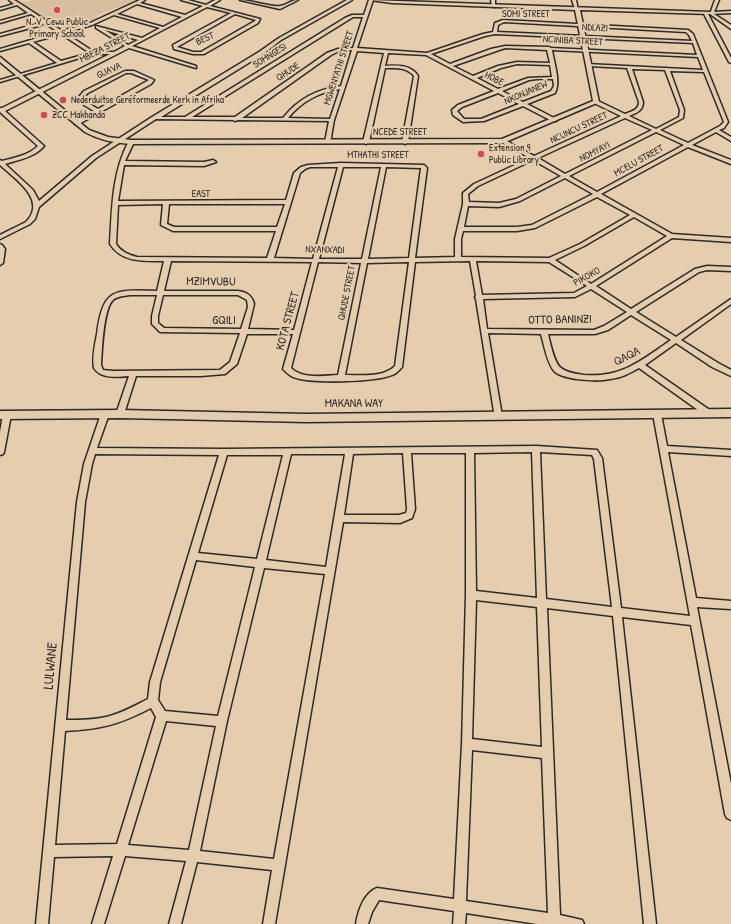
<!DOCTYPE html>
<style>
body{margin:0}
canvas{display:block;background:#e5cdad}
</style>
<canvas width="731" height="924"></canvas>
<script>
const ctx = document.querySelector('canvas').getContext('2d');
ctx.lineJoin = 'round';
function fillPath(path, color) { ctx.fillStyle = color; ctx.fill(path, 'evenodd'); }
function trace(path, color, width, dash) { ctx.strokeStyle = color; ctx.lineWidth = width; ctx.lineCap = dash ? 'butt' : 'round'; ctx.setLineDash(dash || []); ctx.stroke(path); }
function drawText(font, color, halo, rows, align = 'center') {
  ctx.font = font + ' "Patrick Hand",sans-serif'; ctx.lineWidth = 4; ctx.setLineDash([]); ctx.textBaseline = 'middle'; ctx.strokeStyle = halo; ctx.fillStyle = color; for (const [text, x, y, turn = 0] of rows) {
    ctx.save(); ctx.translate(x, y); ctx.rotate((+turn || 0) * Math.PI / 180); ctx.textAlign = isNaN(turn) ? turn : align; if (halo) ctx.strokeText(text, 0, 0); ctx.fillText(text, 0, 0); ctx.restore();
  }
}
const built = new Path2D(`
 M 33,0 L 137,0 L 95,16 L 99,19 L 89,24 L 64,30 L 60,30 L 21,3 Z`);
const minor = new Path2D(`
 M 9,0 L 14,0 L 19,3 L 62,31 L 90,23 L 140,0 L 145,0 L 140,3 L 185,15 L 203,6 L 181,0 L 188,0 L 206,5 L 215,0 L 220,0 L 210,6 L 260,19 L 258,23 L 204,54 L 193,54 L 174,49 L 173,45 L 231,13 L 207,7 L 132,46 L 196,66 L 196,68 L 129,48 L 5,111 L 44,146 C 35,157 18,160 5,164 L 33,190 L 39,201 L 92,156 L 152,117 L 259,52 L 279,38 L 347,0 L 352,0 L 281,40 L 263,54 L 161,117 L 185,117 L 345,18 L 352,15 L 364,15 L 369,0 L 373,0 L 357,48 L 427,53 L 483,34 L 493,32 L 495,23 L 503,20 L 688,30 L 693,34 L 728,122 L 724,128 L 719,130 L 731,137 L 731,141 L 716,132 L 692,145 L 731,160 L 731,164 L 688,147 L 601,194 L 672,234 L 731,238 L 731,242 L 672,238 L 596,286 L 631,309 L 695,269 L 707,266 L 731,267 L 731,271 L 707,270 L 699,272 L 636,312 L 676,337 L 731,299 L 731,304 L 681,340 L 718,363 L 731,370 L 731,376 L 712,367 L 676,343 L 645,365 L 711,411 L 712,413 L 711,415 L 705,415 L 639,368 C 630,373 621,378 610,379 C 598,382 565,380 555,372 C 547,364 544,344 541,334 L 488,333 L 502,416 L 498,419 L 495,418 L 476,299 L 475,297 L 476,296 L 470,261 L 415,262 L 402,367 C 399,370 396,374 392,375 C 376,382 309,384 293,377 C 289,375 286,372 283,369 L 293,334 L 247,334 L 237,364 L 225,374 L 201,376 L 136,376 L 124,414 L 120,417 L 117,416 L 116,414 L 129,376 C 117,377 101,379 94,368 C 92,358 95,344 97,334 C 103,287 115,290 157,291 L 164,261 C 145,261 122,263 110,244 C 112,209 112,172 129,141 L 134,142 L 125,161 L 204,162 L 213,160 L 216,162 L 204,166 L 124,165 L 118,201 L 286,200 L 294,173 L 301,167 L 308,165 L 341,163 L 424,165 L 427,168 L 415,258 L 455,257 L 455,239 L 463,204 L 463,193 L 474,184 L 530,158 L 501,142 L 501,140 L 505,140 L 534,156 L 621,116 L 594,103 L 594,101 L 598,101 L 625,114 C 632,111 639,110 639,102 L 627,68 L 589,66 L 587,65 L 587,64 L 703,70 L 698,57 L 552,50 C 554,63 561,82 555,93 L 527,104 L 556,119 L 556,121 L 552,121 L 523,106 L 484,121 L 463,122 L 453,115 L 452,110 L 458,105 L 494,91 L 426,55 L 388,53 L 385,66 C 398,65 411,65 418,76 L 408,142 L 405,144 L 402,142 L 414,76 C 407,67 395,68 385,68 L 369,142 L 366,144 L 363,142 L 384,53 L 357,51 L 334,120 L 330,143 L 325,142 L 329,121 L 238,120 L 235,121 L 233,120 L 156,119 L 96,158 L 39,207 L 35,219 L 30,224 L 0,239 L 0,235 L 26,222 C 48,200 15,179 0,165 L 0,160 L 2,161 C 14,158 29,155 38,146 L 0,112 L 0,108 L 2,108 L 110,54 L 93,54 L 0,82 L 0,80 L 57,63 L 29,43 L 0,51 L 0,49 L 58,32 L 46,24 L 0,36 L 0,34 L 43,22 L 31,14 L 0,23 L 0,21 L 28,13 L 17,5 L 0,10 L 0,8 L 14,4 ZM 137,4 L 182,17 L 163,27 L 117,14 ZM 235,14 L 256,20 L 255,21 L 201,52 L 193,52 L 177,47 ZM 114,15 L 160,28 L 142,38 L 96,26 L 96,28 L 125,46 L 114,52 L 94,52 L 65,33 L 92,25 ZM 353,17 L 363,17 L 353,48 L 338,49 L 327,53 L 235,117 L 192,117 ZM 504,22 L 686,32 L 689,35 L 692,41 L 497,32 L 498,25 ZM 105,30 L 138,40 L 128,45 ZM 61,34 L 90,53 L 61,61 L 33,42 ZM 495,34 L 693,43 L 697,55 L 551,48 L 549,47 L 505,46 L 491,49 L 450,64 L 431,54 L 485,36 ZM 505,48 L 547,50 L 550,63 L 517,62 L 498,66 L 473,76 L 453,66 ZM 352,50 L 341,86 C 317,89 298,99 283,118 L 242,118 L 331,55 L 339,51 ZM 517,64 L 550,65 L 552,77 L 528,78 L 498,89 L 477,78 L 501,68 ZM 632,69 L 665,70 L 680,110 L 679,117 L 656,129 L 629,116 C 636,113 643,111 643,102 ZM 670,71 L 704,72 L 724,122 L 720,126 L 688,143 L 660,130 L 683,118 L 684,110 ZM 537,79 L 553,79 L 554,86 L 551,91 L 523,102 L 502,91 L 529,80 ZM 340,89 L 330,119 L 288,118 C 301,102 319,92 340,89 ZM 498,93 L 519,104 L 481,119 L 464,119 L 457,111 L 462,107 ZM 625,118 L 652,130 L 565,174 L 538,158 ZM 656,132 L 684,145 L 597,192 L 569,176 ZM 533,160 L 561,176 L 516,199 L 499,203 L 469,202 L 468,194 L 478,186 ZM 310,167 L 338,167 L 313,259 L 274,258 L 300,173 L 305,169 ZM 343,167 L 381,167 L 362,259 L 319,259 ZM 386,167 L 421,168 L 409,258 L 368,259 ZM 565,178 L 593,194 L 532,225 L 517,227 L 464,227 L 468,206 L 499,207 L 520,201 ZM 597,197 L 630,215 L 580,244 L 549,258 L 461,257 L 461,239 L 463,231 L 517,231 L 535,228 ZM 163,204 L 161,225 L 173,231 L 276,231 L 267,258 L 137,257 C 129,255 121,252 116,244 L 118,205 ZM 169,204 L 285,204 L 277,227 L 174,227 L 167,224 ZM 634,217 L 667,236 L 591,284 L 555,260 L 584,246 ZM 171,261 L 312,262 L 294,330 L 248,329 L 254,304 C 252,295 246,292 238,291 L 164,291 ZM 476,261 L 549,262 L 587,286 L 574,293 L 482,295 ZM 318,262 L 361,263 L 338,375 C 323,376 302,379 291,368 ZM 409,262 L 395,366 C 383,378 360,375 345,375 L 367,263 ZM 591,289 L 627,312 L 604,326 L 594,330 L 487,329 L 483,299 L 575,297 ZM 130,295 L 157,295 L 152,316 L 152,324 L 160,332 L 240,333 L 230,362 L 220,370 L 113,371 L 103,370 L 101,365 C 102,350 103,312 112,301 C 116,296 124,296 130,295 ZM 163,295 L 238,295 L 247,300 L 248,307 L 241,329 L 164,328 L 158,323 L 158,316 ZM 631,315 L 671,340 C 642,360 622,378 584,375 C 577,374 567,373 561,368 C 554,363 550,342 548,334 L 595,334 L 608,330 Z
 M 240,0 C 250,0 274,8 280,6 C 287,5 291,0 298,0 L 280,9 Z
 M 491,0 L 495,0 L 495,7 L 492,6 Z
 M 572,0 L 576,0 L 578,10 L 575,9 Z
 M 715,0 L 719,0 L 714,12 L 731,11 L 731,13 L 710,14 Z
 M 706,13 L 708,14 L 731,58 L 731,63 L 729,62 L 704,14 Z
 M 125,71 L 134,71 L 154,80 L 151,84 L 79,124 L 75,124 L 75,122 L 94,111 L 84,105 L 79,97 L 84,91 ZM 126,73 L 131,73 L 149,80 L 98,109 L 88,103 L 83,97 L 88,93 Z
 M 0,244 L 2,245 L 5,249 L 3,263 L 0,265 Z
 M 105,411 L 109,414 L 97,448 L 224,449 L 536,446 L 597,450 L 602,458 L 621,608 L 690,616 L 653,414 L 657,411 L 661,414 L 667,446 L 731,450 L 731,456 L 668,452 L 696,598 L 731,601 L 731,609 L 697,607 L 731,784 L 731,820 L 727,818 L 725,814 L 691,625 L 622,617 L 656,924 L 644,924 L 613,616 L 547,608 L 560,915 L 582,920 L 584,924 L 537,924 L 466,913 L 465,924 L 453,924 L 454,911 L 379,900 L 372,912 L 368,924 L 356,924 C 358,911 364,893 377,888 L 454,899 L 462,744 L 466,595 L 466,453 L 411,453 L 415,509 L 412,518 L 400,523 L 343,522 L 275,924 L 263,924 L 272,870 L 197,862 L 181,924 L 169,924 L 186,861 L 125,856 L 104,924 L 92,924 L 113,856 L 54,857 L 48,924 L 36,924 L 77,502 L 84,464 L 101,414 ZM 532,452 L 537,598 L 476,591 L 474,453 ZM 540,452 L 592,455 L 594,459 L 612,607 L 546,599 ZM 403,453 L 407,509 L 406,513 L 399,515 L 344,515 L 353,454 ZM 95,454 L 219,455 L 150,682 L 148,699 C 136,705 124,712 110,716 C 96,720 81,720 66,720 L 85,502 L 92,464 ZM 291,454 L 345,454 L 326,567 L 266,560 ZM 227,455 L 283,455 L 257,559 L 198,553 ZM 196,560 L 255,567 L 218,716 L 165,711 L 158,700 L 160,682 ZM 264,568 L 325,574 L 274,859 L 200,851 L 227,721 ZM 476,600 L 537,607 L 542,747 L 472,739 ZM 151,708 L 156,717 L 117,844 L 55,845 L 65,731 C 101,729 118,725 151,708 ZM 166,721 L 216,726 L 189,850 L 128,845 ZM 472,750 L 542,758 L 548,913 L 466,901 Z
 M 7,412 L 11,415 L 4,452 L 3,454 L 0,455 L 0,432 L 3,415 Z`);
const tertiary = new Path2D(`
 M 370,0 L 711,12 L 731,25 L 731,29 L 710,14 L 580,10 L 599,102 L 503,143 L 131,144 C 115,143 99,140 85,132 L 0,62 L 0,57 L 89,130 L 108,137 L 131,140 L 502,139 L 593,101 L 575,10 L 392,3 Z
 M 731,409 L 731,417 L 307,422 L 120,418 L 0,419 L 0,411 L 120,410 L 307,414 Z`);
const markers = [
 [57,10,4,"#d1495b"],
 [63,100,4,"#d1495b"],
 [44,115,4,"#d1495b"],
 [481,154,4,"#d1495b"]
];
const farStreetnames = [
 ["SOMI STREET",526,14],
 ["NDLAZI",595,28,3],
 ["BEST",205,39,-24],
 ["NCINIBA STREET",573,41,3],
 ["MBEZA STREET",105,48,-27],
 ["SOMNGESI",270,56,-32],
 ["MGWENYATHI STREET",339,68,-72],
 ["GUAVA",109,71,-25],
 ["QHUDE",288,72,-34],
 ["HOBE",494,79,27],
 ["NKONJANEW",526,93,-24],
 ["NCUNCU STREET",579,128,-25],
 ["NCEDE STREET",400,132],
 ["NOMYAYI",595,152,-27],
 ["MTHATHI STREET",378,155],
 ["MCELU STREET",639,161,-29],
 ["EAST",201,194],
 ["NXANXADI",325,250,1],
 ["PIKOKO",587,277,-29],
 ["QHUDE STREET",347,293,-79]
];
const farPoinames = [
 ["N. V. Cewu Public",57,22,"center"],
 ["Primary School",57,34,"center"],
 ["Nederduitse Gereformeerde Kerk in Afrika",71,100],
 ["ZCC Makhanda",52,115],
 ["Extension 9",489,148],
 ["Public Library",489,160]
];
const streetNames = [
 ["MZIMVUBU",211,282,1],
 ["OTTO BANINZI",560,320,-1],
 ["GQILI",224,321],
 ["KOTA STREET",288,321,-75],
 ["QAQA",627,357,-27],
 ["MAKANA WAY",354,404]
];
const nearStreetnames = [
 ["LULWANE",51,666,-85]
];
fillPath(built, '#d6be9f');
trace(minor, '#2b2b2b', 3);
trace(tertiary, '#2b2b2b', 3);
fillPath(minor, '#e5cdad');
fillPath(tertiary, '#e5cdad');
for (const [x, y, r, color] of markers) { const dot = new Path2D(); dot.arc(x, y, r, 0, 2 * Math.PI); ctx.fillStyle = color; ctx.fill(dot); trace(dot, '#e5cdad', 1.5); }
drawText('10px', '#2b2b2b', '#e5cdad', farStreetnames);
drawText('10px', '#2b2b2b', '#e5cdad', farPoinames, 'left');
drawText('12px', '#2b2b2b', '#e5cdad', streetNames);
drawText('14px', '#2b2b2b', '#e5cdad', nearStreetnames);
</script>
